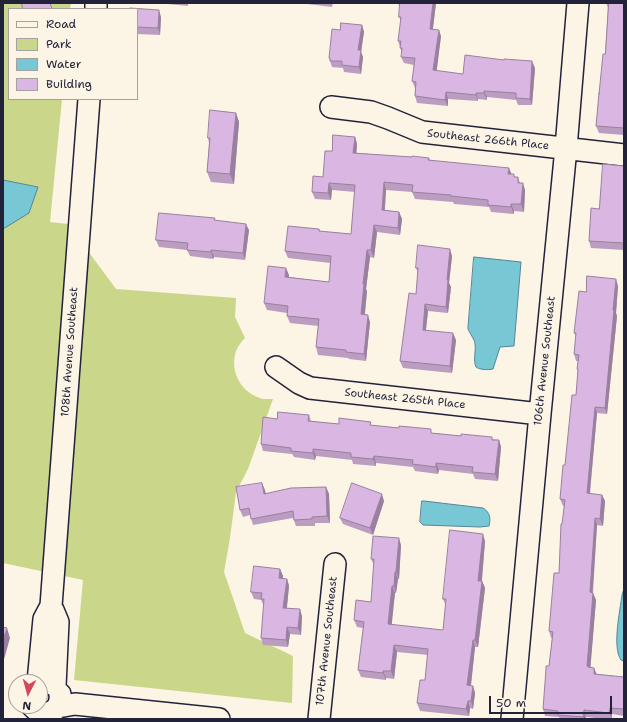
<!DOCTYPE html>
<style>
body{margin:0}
#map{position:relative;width:627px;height:722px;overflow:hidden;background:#fcf5e5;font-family:"Shantell Sans",sans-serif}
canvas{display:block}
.frame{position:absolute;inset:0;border:4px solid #22223b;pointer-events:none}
.legend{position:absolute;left:8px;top:8px;width:130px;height:92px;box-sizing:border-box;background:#fcf5e5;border:1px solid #a5a1a1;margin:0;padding:5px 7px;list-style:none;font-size:12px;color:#22223b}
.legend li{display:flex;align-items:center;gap:8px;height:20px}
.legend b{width:20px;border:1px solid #a5a1a1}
.north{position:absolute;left:8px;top:674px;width:40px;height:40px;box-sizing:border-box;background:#fcf5e5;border:1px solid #a5a1a1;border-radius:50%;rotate:186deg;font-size:11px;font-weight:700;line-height:16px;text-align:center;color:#22223b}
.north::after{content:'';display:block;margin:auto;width:14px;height:18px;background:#d1495b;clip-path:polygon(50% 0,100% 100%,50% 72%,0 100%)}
.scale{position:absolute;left:489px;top:696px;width:123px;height:18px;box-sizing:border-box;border:2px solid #22223b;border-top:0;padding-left:5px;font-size:12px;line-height:14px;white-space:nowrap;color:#22223b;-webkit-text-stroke:3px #fcf5e5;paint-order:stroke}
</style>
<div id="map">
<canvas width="627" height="722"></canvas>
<div class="frame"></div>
<ul class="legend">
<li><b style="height:5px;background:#fcf5e5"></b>Road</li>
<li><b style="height:11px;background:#cad68a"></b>Park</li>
<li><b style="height:11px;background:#78c7d5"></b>Water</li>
<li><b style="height:11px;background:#dab7e2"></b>Building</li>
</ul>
<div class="north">N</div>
<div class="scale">50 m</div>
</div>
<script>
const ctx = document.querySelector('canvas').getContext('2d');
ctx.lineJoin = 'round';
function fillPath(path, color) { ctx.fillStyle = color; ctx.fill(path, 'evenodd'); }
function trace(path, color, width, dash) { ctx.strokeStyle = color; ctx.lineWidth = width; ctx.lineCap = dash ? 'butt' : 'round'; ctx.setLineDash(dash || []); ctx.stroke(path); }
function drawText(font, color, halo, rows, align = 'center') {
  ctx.font = font + ' "Shantell Sans",sans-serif'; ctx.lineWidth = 3.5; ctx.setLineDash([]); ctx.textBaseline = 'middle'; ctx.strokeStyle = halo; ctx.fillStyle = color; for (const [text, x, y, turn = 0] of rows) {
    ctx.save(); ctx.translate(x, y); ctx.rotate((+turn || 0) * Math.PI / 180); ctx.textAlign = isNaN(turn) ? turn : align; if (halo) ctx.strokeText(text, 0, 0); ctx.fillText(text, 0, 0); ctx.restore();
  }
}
const green = new Path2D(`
 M 3,3 L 71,3 L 70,9 L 9,9 L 9,99 L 62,99 L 50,222 L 68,224 L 116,289 L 236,298 L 235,317 L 245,338 C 241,342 238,346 236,351 C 229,372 242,394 263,399 C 266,399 269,399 273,399 L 248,469 L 236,492 L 230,538 L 224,572 L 245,633 L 293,656 L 292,703 L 74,680 L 83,580 L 3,563 L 3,229 L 5,228 L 38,187 L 3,180 Z`);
const water = new Path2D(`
 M 3,180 L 38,187 L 29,213 L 3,229 Z
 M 474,257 L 521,262 L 514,346 L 500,347 L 493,369 C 488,370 480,370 476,367 C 473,360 476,352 475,344 C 475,340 470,334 468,329 Z
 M 422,501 L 424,501 L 483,508 C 490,512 491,519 489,526 L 480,527 L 423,525 L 420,522 Z
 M 624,589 L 624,661 L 621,660 C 612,647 620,611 622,595 Z`);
const minor = new Path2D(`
 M 96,9 L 96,3
 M 331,107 L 371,112 L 388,118 L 422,132 L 624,155
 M 276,367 L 299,383 L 310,388 L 540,414
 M 53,610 L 58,622 L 55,686
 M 38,682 L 44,619 L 51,606 L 89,99
 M 32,706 C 44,720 62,712 60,694
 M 58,707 L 75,704 L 219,719
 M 319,719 L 335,564
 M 512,719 L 540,414 L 566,148 L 578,3`);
const wall = new Path2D(`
 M 157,3 L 188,3 L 188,6 Z
 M 307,3 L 333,3 L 332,7 L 307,4 Z
 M 398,3 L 436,3 L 433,29 L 441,36 L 436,71 L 463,74 L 535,68 L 532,105 L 518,105 L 516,100 L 487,97 L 487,100 L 478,99 L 478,101 L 448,99 L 448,106 L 417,103 L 415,96 L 415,88 L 412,81 L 414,65 L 404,63 L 401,57 L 402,53 L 398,41 L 401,21 L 399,17 L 400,8 Z
 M 606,3 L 624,3 L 624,135 L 599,133 L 596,126 L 599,94 L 605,54 L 608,8 Z
 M 137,9 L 161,17 L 160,35 L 137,34 Z
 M 362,25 L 364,32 L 361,52 L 363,57 L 361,74 L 344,72 L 343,68 L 332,67 L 329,58 L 340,30 Z
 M 236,113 L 239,122 L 234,184 L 211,182 L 207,172 L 209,143 L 208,138 Z
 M 355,137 L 357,144 L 356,153 L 412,157 L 429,158 L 430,160 L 511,174 L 515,177 L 518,177 L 520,183 L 525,190 L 524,212 L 514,211 L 514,214 L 491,212 L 489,207 L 454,204 L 453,202 L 415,199 L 412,192 L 386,190 L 385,210 L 399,212 L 402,219 L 400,235 L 377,232 L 374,258 L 370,257 L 366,289 L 367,291 L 365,314 L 370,322 L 366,361 L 349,359 L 348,358 L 318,355 L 316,347 L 318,326 L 290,323 L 287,316 L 287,313 L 267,310 L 264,303 L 289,275 L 289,277 L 329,282 L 330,263 L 288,258 L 285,251 L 319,229 L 320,231 L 351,234 L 355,192 L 332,190 L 331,200 L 315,199 L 312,192 L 323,177 L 332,151 Z
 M 624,166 L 624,250 L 591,248 L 589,241 L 599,209 Z
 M 215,218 L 215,220 L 249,230 L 245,260 L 214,257 L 213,259 L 190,256 L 187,250 L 159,247 L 156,240 Z
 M 452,256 L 449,283 L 451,287 L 448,313 L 428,311 L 426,330 L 456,340 L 452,373 L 403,368 L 400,361 L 416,294 L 418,273 L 416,268 Z
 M 618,286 L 616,313 L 617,316 L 607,414 L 597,413 L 590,494 L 602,495 L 605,501 L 603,526 L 597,525 L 593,593 L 596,600 L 590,668 L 594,668 L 596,674 L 624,677 L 624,716 L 612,714 L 612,719 L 604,719 L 586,717 L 586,719 L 560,719 L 559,717 L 545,716 L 543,709 L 549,666 L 552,638 L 551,638 L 549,631 L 559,573 L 564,506 L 563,506 L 560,499 L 565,465 L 576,395 L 578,372 L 577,369 L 578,361 L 576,361 L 574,354 L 576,336 L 574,333 L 586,292 Z
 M 309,415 L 311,421 L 339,424 L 372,425 L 433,433 L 499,440 L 501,447 L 498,481 L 475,479 L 473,474 L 439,470 L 438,474 L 415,471 L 413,467 L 376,463 L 376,466 L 353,464 L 352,460 L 316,456 L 315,460 L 294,457 L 292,454 L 263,451 L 261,444 L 277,419 Z
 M 262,483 L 266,494 L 326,487 L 329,494 L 330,523 L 315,523 L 315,526 L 296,526 L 293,518 L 253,525 L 250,515 L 243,517 L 240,510 Z
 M 384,501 L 373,535 L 343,524 L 340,518 Z
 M 485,541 L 482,581 L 485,588 L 478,647 L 475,647 L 471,686 L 473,686 L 475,693 L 473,709 L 470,708 L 469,716 L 420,711 L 417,703 L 425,680 L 428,655 L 397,652 L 394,679 L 386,678 L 386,680 L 361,677 L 358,670 L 363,628 L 357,627 L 354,620 L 371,602 L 374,565 L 371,559 L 401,545 L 399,579 L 398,579 L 396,593 L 395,593 L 391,625 L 443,630 L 446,606 L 443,599 Z
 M 280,569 L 283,576 L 282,579 L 287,579 L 289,586 L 287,608 L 302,616 L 301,635 L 290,634 L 288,647 L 263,645 L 261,638 L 264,606 L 261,600 L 254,599 L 251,592 Z`);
const shadedWall = new Path2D(`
 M 433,3 L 436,3 L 432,35 L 430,29 Z
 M 159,10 L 161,17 L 160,35 L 158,28 Z
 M 362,25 L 364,32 L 361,52 L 363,57 L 361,74 L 359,67 L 358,50 Z
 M 439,30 L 441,36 L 436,77 L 433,70 Z
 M 532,61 L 535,68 L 532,105 L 530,99 Z
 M 484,91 L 487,97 L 487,100 L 484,93 Z
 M 446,92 L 448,99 L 448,106 L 445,100 Z
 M 476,93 L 478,99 L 478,101 L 476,95 Z
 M 236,113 L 239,122 L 234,184 L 230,174 Z
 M 355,137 L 357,144 L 356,160 L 353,153 Z
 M 509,168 L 512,175 L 508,174 Z
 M 384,182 L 386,190 L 384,217 L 382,210 Z
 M 329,183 L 332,190 L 331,200 L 328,193 Z
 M 523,183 L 525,190 L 524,212 L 521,204 Z
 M 511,204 L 514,211 L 514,214 L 511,207 Z
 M 399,212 L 402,219 L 400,235 L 398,228 Z
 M 246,224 L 249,230 L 245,260 L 243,253 Z
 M 374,225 L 377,232 L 374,258 L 371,250 Z
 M 450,249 L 452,256 L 449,283 L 451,287 L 448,313 L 446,307 L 447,280 Z
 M 211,250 L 214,257 L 213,259 L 211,252 Z
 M 367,250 L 370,257 L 366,289 L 367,291 L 364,321 L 361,314 L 363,284 Z
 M 286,268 L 289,275 L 288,284 L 285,277 Z
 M 616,279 L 618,286 L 616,313 L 617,316 L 607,414 L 605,408 L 613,310 Z
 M 425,304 L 428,311 L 425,337 L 423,330 Z
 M 368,315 L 370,322 L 366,361 L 364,354 Z
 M 453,333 L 456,340 L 452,373 L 450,366 Z
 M 595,407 L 597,413 L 589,500 L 587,493 Z
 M 499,440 L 501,447 L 498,481 L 495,474 Z
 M 313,449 L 316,456 L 315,460 L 313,453 Z
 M 374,456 L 376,463 L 376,466 L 373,459 Z
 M 436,463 L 439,470 L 438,474 L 436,467 Z
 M 262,483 L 265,490 L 267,501 L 264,494 Z
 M 326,487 L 329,494 L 330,523 L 327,516 Z
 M 382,494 L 384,501 L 373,535 L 370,528 Z
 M 602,495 L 605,501 L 603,526 L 600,519 Z
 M 595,518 L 597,525 L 592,599 L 590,592 Z
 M 483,534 L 485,541 L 481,588 L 478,581 Z
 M 399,538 L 401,545 L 399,579 L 396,572 Z
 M 280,569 L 283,576 L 282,585 L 279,578 Z
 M 395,572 L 398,579 L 396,593 L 394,586 Z
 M 287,579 L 289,586 L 286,614 L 283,608 Z
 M 482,581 L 485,588 L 478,647 L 475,640 Z
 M 392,586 L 395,593 L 391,632 L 388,624 Z
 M 593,593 L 596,600 L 590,673 L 587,666 Z
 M 300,609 L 302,616 L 301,635 L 298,628 Z
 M 287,627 L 290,634 L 288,647 L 286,640 Z
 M 7,628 L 10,638 L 3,663 L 3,640 Z
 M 473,640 L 475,647 L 470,692 L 467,685 Z
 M 394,645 L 397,652 L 394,679 L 391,671 Z
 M 594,668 L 597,675 L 594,674 Z
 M 383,671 L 386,678 L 386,680 L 383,673 Z
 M 473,686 L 475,693 L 473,709 L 471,701 Z
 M 468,701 L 470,708 L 469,716 L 466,709 Z
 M 610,708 L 612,714 L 612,719 L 609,713 Z
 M 584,710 L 586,717 L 586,719 L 584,719 L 583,717 Z`);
const building = new Path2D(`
 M 22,3 L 50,3 L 52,9 L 23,9 Z
 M 400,3 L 433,3 L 430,29 L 439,30 L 433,70 L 463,74 L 465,55 L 504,60 L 504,59 L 532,61 L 530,99 L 516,98 L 516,93 L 484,91 L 484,93 L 476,93 L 476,95 L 446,92 L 445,100 L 415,96 L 416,82 L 412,81 L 415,58 L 401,57 L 402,48 L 400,48 L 401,41 L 398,41 L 401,17 L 399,17 Z
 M 609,3 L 624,3 L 624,128 L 596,126 L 599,93 L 599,94 L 603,54 L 605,54 Z
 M 130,8 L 159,10 L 158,28 L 137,27 L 137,9 L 130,9 Z
 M 341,23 L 362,25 L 358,50 L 361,50 L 359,67 L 342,65 L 342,61 L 330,61 L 330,58 L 329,58 L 332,29 L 340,30 Z
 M 210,110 L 236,113 L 230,174 L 207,172 L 210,138 L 208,138 Z
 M 333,135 L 355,137 L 353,153 L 412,157 L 412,156 L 429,158 L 428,160 L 509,168 L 508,174 L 514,174 L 514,177 L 518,177 L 518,183 L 523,183 L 521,204 L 511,204 L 511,207 L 488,205 L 488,200 L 451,196 L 451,195 L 412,192 L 413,185 L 384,182 L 382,210 L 399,212 L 398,228 L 374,225 L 371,250 L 367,250 L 363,284 L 364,284 L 361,314 L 368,315 L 364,354 L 346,352 L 346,350 L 316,347 L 319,319 L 287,316 L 288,306 L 264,303 L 268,266 L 286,268 L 285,277 L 329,282 L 331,256 L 285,251 L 288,226 L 319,229 L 319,231 L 351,234 L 355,185 L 329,183 L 328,193 L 312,192 L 313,176 L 323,177 L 325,151 L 332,151 Z
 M 603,164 L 624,166 L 624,243 L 589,241 L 591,208 L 599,209 Z
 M 159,213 L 215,218 L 214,220 L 246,224 L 243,253 L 211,250 L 211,252 L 187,250 L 188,243 L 156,240 Z
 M 418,245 L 450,249 L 447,280 L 448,280 L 446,307 L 425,304 L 423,330 L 453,333 L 450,366 L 400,361 L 409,293 L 416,294 L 418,268 L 416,268 Z
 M 587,276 L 616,279 L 613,310 L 614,310 L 605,408 L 595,407 L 587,493 L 602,495 L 600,519 L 595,518 L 590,592 L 593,593 L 587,666 L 588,667 L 594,668 L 594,674 L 624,677 L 624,709 L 610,708 L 609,713 L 584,710 L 583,717 L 558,715 L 558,711 L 543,709 L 546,669 L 546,666 L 549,666 L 553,632 L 549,631 L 554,573 L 559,573 L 561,524 L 562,524 L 565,500 L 560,499 L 563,465 L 565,465 L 572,395 L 576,395 L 578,369 L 577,369 L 579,355 L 574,354 L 576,333 L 574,333 L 579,291 L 586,292 Z
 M 278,412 L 309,415 L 308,421 L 339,424 L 339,418 L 371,422 L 370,425 L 399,428 L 399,426 L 431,429 L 431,433 L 461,436 L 461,434 L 492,437 L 492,440 L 499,440 L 495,474 L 472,472 L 473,467 L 436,463 L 436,467 L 412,464 L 413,460 L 374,456 L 373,459 L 351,457 L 351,453 L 313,449 L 313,453 L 291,451 L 291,448 L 261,444 L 263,417 L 277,419 Z
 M 262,483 L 264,494 L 291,488 L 326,487 L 327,516 L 312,517 L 312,519 L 294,520 L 293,511 L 251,519 L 249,508 L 240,510 L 236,487 Z
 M 352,483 L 382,494 L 370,528 L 340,518 Z
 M 450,530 L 483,534 L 478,581 L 482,581 L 475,640 L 473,640 L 467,685 L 473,686 L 471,701 L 468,701 L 466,709 L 417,703 L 420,680 L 425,680 L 428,649 L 394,645 L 391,671 L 383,671 L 383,673 L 358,670 L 364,622 L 354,620 L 356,600 L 371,602 L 374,559 L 371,559 L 373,536 L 399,538 L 396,572 L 395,572 L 394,586 L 392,586 L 388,624 L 443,630 L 446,599 L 443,599 Z
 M 254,566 L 280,569 L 279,578 L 287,579 L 283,608 L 300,609 L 298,628 L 287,627 L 286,640 L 261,638 L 264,599 L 261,599 L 262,593 L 251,592 Z
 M 3,627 L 7,628 L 3,640 Z`);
const streetNames = [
 ["Southeast 266th Place",488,140,6],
 ["108th Avenue Southeast",70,352,-86],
 ["106th Avenue Southeast",545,361,-84],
 ["Southeast 265th Place",405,399,6],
 ["107th Avenue Southeast",327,641,-84]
];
fillPath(green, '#cad68a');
fillPath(water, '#78c7d5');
trace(water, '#568597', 1);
trace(minor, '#22223b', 24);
trace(minor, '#fcf5e5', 21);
fillPath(wall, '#bb9dc2');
fillPath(shadedWall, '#99809e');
fillPath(building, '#dab7e2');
trace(building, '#99809e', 1);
drawText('11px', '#22223b', '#fcf5e5', streetNames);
</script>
